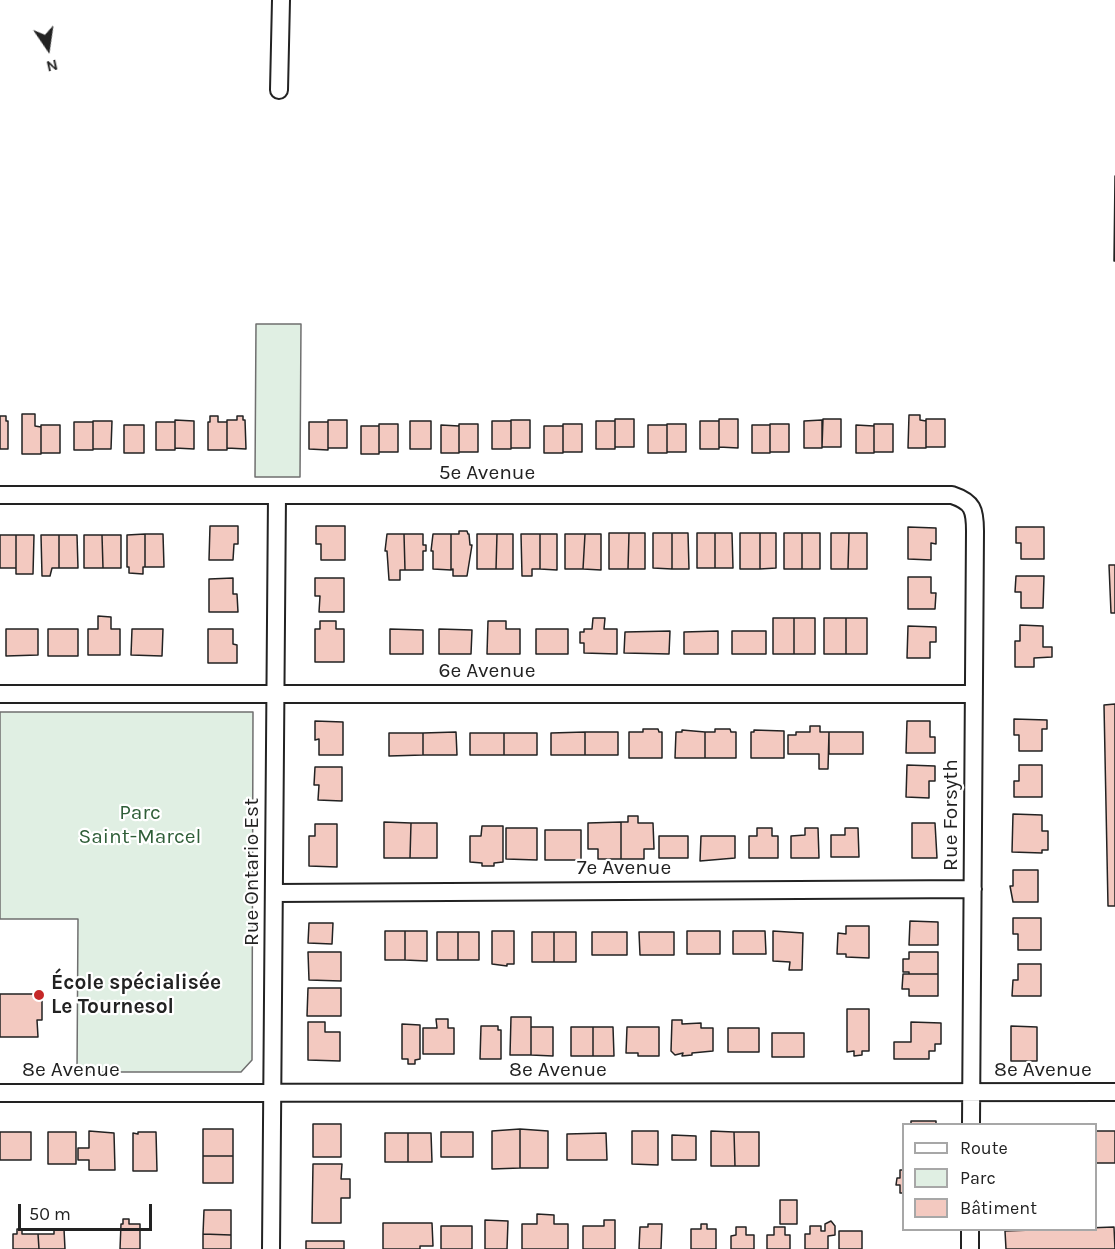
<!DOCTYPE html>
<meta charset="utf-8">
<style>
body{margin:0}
#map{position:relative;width:1115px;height:1249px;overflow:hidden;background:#fff;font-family:Karla,sans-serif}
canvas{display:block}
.legend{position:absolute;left:902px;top:1123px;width:195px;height:108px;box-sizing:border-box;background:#fff;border:2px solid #a7a7a7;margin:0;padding:8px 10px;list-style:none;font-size:18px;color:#222}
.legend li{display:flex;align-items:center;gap:12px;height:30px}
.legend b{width:30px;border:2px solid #a7a7a7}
.north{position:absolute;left:18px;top:18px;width:60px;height:60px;-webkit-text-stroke:4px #fff;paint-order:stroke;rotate:167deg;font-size:16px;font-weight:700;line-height:24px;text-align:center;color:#222}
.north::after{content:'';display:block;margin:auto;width:21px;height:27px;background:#222;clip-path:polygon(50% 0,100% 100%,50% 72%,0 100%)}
.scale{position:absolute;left:18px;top:1204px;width:134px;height:27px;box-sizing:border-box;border:3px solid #222;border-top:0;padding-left:8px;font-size:18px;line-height:21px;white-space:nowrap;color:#222;-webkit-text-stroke:4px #fff;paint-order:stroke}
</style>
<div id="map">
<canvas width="1115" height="1249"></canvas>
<ul class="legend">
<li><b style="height:8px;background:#fff"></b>Route</li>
<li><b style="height:16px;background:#e0efe3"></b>Parc</li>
<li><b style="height:16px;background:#f3c9c0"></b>Bâtiment</li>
</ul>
<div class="north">N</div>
<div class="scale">50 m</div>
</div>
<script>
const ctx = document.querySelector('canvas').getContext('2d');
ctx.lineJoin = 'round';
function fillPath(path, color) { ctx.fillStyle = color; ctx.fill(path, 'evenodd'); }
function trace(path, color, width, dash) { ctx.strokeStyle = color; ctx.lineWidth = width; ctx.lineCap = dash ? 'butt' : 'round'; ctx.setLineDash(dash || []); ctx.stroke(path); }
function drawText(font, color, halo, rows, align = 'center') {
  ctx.font = font + ' Karla,sans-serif'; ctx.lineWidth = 4.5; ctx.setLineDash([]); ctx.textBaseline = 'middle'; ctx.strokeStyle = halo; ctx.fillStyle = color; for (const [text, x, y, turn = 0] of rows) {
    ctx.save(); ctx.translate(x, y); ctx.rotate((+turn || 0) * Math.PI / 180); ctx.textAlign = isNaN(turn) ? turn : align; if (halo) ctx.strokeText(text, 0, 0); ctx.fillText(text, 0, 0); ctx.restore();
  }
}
const green = new Path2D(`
 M 256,324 L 301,324 L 300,477 L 255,477 Z
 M 0,712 L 253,712 L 252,1060 L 241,1072 L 77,1072 L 78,919 L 0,919 Z`);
const building = new Path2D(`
 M 1115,176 L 1115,261 L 1114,261 Z
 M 22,414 L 35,414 L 35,426 L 41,427 L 41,454 L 22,454 Z
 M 909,415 L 920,415 L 920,420 L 926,421 L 926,448 L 908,448 Z
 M 0,416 L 6,416 L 6,421 L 8,421 L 8,449 L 0,449 Z
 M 210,416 L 218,416 L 218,422 L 227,422 L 227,450 L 208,450 L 208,422 L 210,422 Z
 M 237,416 L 243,416 L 243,420 L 245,420 L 246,449 L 227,448 L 227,420 L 237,420 Z
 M 615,419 L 634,419 L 634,447 L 615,447 Z
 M 719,419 L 738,419 L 738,448 L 719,447 Z
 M 823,419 L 841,419 L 841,447 L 822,447 Z
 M 926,419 L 945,419 L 945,447 L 926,447 Z
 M 175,420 L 194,421 L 194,449 L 175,448 Z
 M 328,420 L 347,420 L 347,448 L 328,448 Z
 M 511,420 L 530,420 L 530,448 L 511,448 Z
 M 822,420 L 822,448 L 804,448 L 804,421 Z
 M 93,421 L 112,421 L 111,449 L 93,449 Z
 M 410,421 L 431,421 L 431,449 L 410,449 Z
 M 492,421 L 511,421 L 511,449 L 492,449 Z
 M 596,421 L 615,421 L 615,449 L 596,449 Z
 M 700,421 L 719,421 L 719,449 L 700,449 Z
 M 74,422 L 93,422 L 93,450 L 74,450 Z
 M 156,422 L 175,422 L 175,450 L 156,450 Z
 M 309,422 L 328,422 L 328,450 L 309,449 Z
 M 379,424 L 398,424 L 398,452 L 379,452 Z
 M 459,424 L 478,424 L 478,452 L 459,452 Z
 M 563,424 L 582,424 L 582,452 L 563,452 Z
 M 667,424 L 686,424 L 686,452 L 667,452 Z
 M 770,424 L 789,424 L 789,452 L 770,452 Z
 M 874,424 L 893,424 L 893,452 L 874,452 Z
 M 41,425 L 60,425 L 60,453 L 41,453 Z
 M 124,425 L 144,425 L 144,453 L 124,453 Z
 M 441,425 L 459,426 L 459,453 L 441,453 Z
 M 648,425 L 667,425 L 667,453 L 648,453 Z
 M 752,425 L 770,425 L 770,453 L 752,453 Z
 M 856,425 L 874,426 L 874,453 L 856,453 Z
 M 361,426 L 379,426 L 379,454 L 361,454 Z
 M 544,426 L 563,426 L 563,453 L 544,453 Z
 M 210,526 L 238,526 L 238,544 L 234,544 L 233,560 L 209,560 Z
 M 316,526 L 345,526 L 345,560 L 321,560 L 321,544 L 316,544 Z
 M 908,527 L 936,528 L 936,544 L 931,543 L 931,560 L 908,559 Z
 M 1016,527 L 1044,527 L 1044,559 L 1021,559 L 1021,543 L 1016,543 Z
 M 459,531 L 467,531 L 468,534 L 469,534 L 470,545 L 472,545 L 467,576 L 453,576 L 453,569 L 451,570 L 451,534 L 459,534 Z
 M 609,533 L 629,533 L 628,569 L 609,569 Z
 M 629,533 L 645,533 L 645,569 L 628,569 Z
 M 653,533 L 672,533 L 672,569 L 653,568 Z
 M 672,533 L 688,533 L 689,569 L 672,569 Z
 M 697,533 L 715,533 L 715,568 L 697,568 Z
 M 715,533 L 732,533 L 733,568 L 715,568 Z
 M 740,533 L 760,533 L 760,569 L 740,569 Z
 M 760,533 L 776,533 L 776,568 L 760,569 Z
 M 784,533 L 802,533 L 802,569 L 784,569 Z
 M 802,533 L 820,533 L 820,569 L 802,569 Z
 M 831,533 L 849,533 L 848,569 L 831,569 Z
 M 849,533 L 867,533 L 867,569 L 848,569 Z
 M 145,534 L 145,567 L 143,567 L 143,574 L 129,573 L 129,567 L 127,567 L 127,535 Z
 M 145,534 L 163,534 L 164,567 L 145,567 Z
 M 387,534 L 404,534 L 405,570 L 400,570 L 400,580 L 389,580 L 387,551 L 385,551 Z
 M 404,534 L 423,534 L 423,545 L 426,545 L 426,551 L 423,551 L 423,570 L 405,570 Z
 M 433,534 L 451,534 L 451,570 L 433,569 L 433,551 L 431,551 Z
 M 477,534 L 497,534 L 496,569 L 477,569 Z
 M 497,534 L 513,534 L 513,569 L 496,569 Z
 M 521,534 L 540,534 L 540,569 L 532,569 L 532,576 L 522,576 Z
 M 540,534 L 557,534 L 557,570 L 540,569 Z
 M 565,534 L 585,534 L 583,569 L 565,569 Z
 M 585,534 L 601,534 L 601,570 L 583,569 Z
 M 0,535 L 16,535 L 16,568 L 0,568 Z
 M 16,535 L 34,535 L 33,574 L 16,574 Z
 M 41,535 L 59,535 L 59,568 L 52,568 L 50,576 L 42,576 Z
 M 59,535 L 77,535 L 78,568 L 59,568 Z
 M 84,535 L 102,535 L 103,568 L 84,568 Z
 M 102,535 L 121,535 L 121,568 L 103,568 Z
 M 1109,565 L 1115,565 L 1115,613 L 1111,613 Z
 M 1016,576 L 1044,576 L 1043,608 L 1021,608 L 1021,592 L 1015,592 Z
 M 908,577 L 931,577 L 931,593 L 936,593 L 935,609 L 908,609 Z
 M 233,578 L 233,594 L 237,594 L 238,612 L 209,612 L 209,579 Z
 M 315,578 L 344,578 L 344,612 L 319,612 L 320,596 L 315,596 Z
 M 98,616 L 111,617 L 111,629 L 120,629 L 120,655 L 88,655 L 88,629 L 98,629 Z
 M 593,618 L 605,618 L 604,629 L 617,629 L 617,654 L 584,653 L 584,643 L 580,643 L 580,632 L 584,632 L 584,629 L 592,629 Z
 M 773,618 L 794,618 L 794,654 L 773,654 Z
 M 794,618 L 815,618 L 815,654 L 794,654 Z
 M 824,618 L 846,618 L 846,654 L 824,654 Z
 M 846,618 L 867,618 L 867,654 L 846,654 Z
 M 320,621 L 336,621 L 336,629 L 344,629 L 344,662 L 315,662 L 315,629 L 320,629 Z
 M 488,621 L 506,621 L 506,629 L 520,629 L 520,654 L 487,654 Z
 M 1020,625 L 1043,626 L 1043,647 L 1052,647 L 1052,657 L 1034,658 L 1034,667 L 1015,667 L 1015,641 L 1020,641 Z
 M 908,626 L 936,627 L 936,642 L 930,642 L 930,658 L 907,658 Z
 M 6,629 L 38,629 L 38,655 L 6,656 Z
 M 48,629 L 78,629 L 78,656 L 48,656 Z
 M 132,629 L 163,629 L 162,656 L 131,655 Z
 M 208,629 L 233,629 L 233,644 L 237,645 L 237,663 L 208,663 Z
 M 390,629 L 423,630 L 423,654 L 390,654 Z
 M 439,629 L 472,630 L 471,654 L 439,654 Z
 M 536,629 L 568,629 L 568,654 L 536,654 Z
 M 670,631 L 669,654 L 624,653 L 625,632 Z
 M 718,631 L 718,654 L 684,654 L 684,632 Z
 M 732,631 L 766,631 L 766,654 L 732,654 Z
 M 1115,704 L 1115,906 L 1108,906 L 1104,705 Z
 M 1014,719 L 1047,720 L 1047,729 L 1042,729 L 1042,751 L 1019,751 L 1019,735 L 1014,735 Z
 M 315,721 L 343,722 L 343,755 L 319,755 L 319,739 L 315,740 Z
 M 907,721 L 930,721 L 930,737 L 935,737 L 935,753 L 906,753 Z
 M 810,726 L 820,726 L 820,732 L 829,732 L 828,769 L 819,769 L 819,754 L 788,754 L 788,735 L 796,735 L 796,732 L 810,732 Z
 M 643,729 L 658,729 L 659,732 L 662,732 L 662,758 L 629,758 L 629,732 L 643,732 Z
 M 715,729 L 730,729 L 731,732 L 736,732 L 736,758 L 705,758 L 705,732 L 715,732 Z
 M 682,730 L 705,732 L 705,758 L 675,758 L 676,732 L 682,732 Z
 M 754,730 L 784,731 L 784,758 L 751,758 L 751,732 L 754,732 Z
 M 456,732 L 457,755 L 423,755 L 423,733 Z
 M 585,732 L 585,755 L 551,755 L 551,733 Z
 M 585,732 L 618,732 L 618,755 L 585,755 Z
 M 829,732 L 863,732 L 863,754 L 829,754 Z
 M 389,733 L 423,733 L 423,755 L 389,756 Z
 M 470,733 L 504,733 L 504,755 L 470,755 Z
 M 504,733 L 537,733 L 537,755 L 504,755 Z
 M 907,765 L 935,766 L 935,781 L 929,781 L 929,798 L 906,797 Z
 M 1019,765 L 1042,765 L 1042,797 L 1014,797 L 1014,781 L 1019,781 Z
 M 315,767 L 342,767 L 342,801 L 318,800 L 319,785 L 314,785 Z
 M 1013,814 L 1042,815 L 1042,831 L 1048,831 L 1048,850 L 1042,850 L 1042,853 L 1012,852 Z
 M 628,816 L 638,816 L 638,823 L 653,823 L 654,849 L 644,849 L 644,859 L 621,859 L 621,822 L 628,822 Z
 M 384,822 L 411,823 L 410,858 L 384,858 Z
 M 621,822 L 621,859 L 598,859 L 598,849 L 588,849 L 588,823 Z
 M 411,823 L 437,823 L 437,858 L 410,858 Z
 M 912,823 L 935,823 L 937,858 L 912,858 Z
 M 315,824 L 337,824 L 337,867 L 309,866 L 309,836 L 315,836 Z
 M 482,826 L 503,826 L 503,862 L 494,863 L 494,866 L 482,866 L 482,863 L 470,862 L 470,836 L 481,836 Z
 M 506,828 L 537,828 L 537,860 L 506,859 Z
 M 757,828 L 772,828 L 772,836 L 778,836 L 778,858 L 749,858 L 749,836 L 757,836 Z
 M 805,828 L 818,828 L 819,858 L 791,858 L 791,836 L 805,835 Z
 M 845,828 L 858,828 L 859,857 L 831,857 L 831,835 L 845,835 Z
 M 545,830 L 581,830 L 581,860 L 545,860 Z
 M 659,836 L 688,836 L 688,858 L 659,858 Z
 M 701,836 L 735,836 L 735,858 L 700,861 Z
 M 1013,870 L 1038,870 L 1038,902 L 1013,902 L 1010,886 L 1013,886 Z
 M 1013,918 L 1041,918 L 1041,950 L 1018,950 L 1018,934 L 1013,934 Z
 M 910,921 L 938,922 L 938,945 L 909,945 Z
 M 309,923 L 333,923 L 332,944 L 308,943 Z
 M 846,926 L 869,926 L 869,958 L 846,957 L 846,954 L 837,954 L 838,933 L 846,934 Z
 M 385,931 L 405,931 L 405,960 L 385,960 Z
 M 405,931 L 427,931 L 427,961 L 405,960 Z
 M 492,931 L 514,931 L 514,964 L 507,964 L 507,966 L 492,964 Z
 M 687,931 L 720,931 L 720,954 L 687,954 Z
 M 733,931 L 765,931 L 766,954 L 733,954 Z
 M 773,931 L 803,933 L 802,970 L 789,970 L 790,962 L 773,961 Z
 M 437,932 L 458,932 L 458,960 L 437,960 Z
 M 458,932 L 479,932 L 479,960 L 458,960 Z
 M 532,932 L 554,932 L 554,962 L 532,962 Z
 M 554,932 L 576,932 L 576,962 L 554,962 Z
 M 592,932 L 627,932 L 627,955 L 592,955 Z
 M 639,932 L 674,932 L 674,955 L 640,955 Z
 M 308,952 L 341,952 L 341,981 L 309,980 Z
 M 909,952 L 938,952 L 938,974 L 909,974 L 909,972 L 903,972 L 903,959 L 909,959 Z
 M 1018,964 L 1041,964 L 1041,996 L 1012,996 L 1013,980 L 1018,980 Z
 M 903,974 L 938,974 L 938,996 L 909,996 L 909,989 L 902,989 Z
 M 308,988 L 341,988 L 341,1016 L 307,1016 Z
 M 0,994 L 42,994 L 42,1020 L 37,1020 L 38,1037 L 0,1037 Z
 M 847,1009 L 869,1009 L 869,1051 L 862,1051 L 862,1055 L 854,1056 L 854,1051 L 847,1052 Z
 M 511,1017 L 531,1017 L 531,1055 L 510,1055 Z
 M 436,1019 L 448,1019 L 448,1028 L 454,1028 L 454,1054 L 423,1054 L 423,1028 L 437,1028 Z
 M 672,1020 L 682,1020 L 682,1024 L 701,1023 L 701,1028 L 713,1028 L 713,1051 L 692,1053 L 692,1055 L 682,1056 L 683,1053 L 675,1055 L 671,1051 Z
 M 308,1022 L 325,1022 L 325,1032 L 340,1032 L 340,1061 L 308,1060 Z
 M 911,1022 L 941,1023 L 941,1044 L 935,1044 L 935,1051 L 929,1051 L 929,1059 L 894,1059 L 894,1042 L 911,1042 Z
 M 402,1024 L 420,1025 L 420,1059 L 415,1060 L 415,1064 L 408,1064 L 408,1059 L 402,1059 Z
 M 481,1026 L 498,1026 L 498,1030 L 501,1030 L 501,1059 L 480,1059 Z
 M 1011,1026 L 1037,1027 L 1037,1061 L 1011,1061 Z
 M 531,1027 L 553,1027 L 553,1056 L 531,1055 Z
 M 571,1027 L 593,1027 L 593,1056 L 571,1056 Z
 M 593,1027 L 613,1027 L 614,1056 L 593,1056 Z
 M 627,1027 L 659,1027 L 659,1056 L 638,1056 L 638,1053 L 626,1053 Z
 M 728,1028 L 759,1028 L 759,1052 L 728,1052 Z
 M 772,1033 L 804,1033 L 804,1057 L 772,1057 Z
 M 911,1121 L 936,1121 L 936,1124 L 906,1124 L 911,1124 Z
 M 313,1124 L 341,1124 L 341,1157 L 313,1157 Z
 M 203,1129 L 233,1129 L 233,1156 L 203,1156 Z
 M 520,1129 L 548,1131 L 548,1168 L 520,1168 Z
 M 520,1129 L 520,1168 L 492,1169 L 492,1131 Z
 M 89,1131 L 114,1133 L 115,1170 L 89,1170 L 89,1160 L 78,1160 L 78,1148 L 89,1148 Z
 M 632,1131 L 658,1131 L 658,1165 L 632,1164 Z
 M 711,1131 L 734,1132 L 735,1166 L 711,1166 Z
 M 1096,1131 L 1115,1131 L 1115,1163 L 1096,1163 Z
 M 0,1132 L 31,1132 L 31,1160 L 0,1160 Z
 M 48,1132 L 76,1132 L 76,1164 L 48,1164 Z
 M 138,1132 L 156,1132 L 157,1171 L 133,1171 L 133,1133 L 138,1134 Z
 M 441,1132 L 473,1132 L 473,1157 L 441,1157 Z
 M 734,1132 L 759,1132 L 759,1166 L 735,1166 Z
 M 385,1133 L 408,1133 L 408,1162 L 385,1162 Z
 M 408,1133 L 431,1133 L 432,1162 L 408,1162 Z
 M 606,1133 L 607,1160 L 567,1160 L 567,1134 Z
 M 672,1135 L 696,1136 L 696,1160 L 672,1160 Z
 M 203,1156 L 233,1156 L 233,1183 L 203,1183 Z
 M 313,1164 L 342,1164 L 341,1179 L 350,1179 L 350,1198 L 341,1198 L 341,1223 L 312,1223 Z
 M 900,1170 L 904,1170 L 904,1193 L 900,1193 L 900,1185 L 896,1185 L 897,1178 L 900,1178 Z
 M 780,1200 L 797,1200 L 797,1224 L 780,1224 Z
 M 204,1210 L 231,1210 L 231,1235 L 203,1234 Z
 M 537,1214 L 554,1215 L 554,1224 L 568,1224 L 568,1249 L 522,1249 L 522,1224 L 537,1224 Z
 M 123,1219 L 129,1219 L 129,1224 L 140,1224 L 140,1249 L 120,1249 L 121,1224 L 123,1224 Z
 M 485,1220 L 508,1221 L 507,1249 L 485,1249 Z
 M 604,1220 L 615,1220 L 615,1249 L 583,1249 L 583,1226 L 604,1226 Z
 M 831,1221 L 835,1226 L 835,1235 L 828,1236 L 828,1249 L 805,1249 L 805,1234 L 810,1234 L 810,1226 L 821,1226 L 821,1231 L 825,1231 L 825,1224 Z
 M 383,1223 L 432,1223 L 433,1246 L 420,1246 L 420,1249 L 383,1249 Z
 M 648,1224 L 662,1224 L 661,1249 L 639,1249 L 640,1227 L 648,1227 Z
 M 701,1224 L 707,1224 L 707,1229 L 716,1229 L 716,1249 L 691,1249 L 691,1229 L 701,1229 Z
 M 441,1226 L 472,1226 L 472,1249 L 441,1249 Z
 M 736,1227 L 746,1227 L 746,1235 L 754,1235 L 754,1249 L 731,1249 L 731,1236 L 736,1235 Z
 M 774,1227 L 785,1227 L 785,1235 L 790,1235 L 790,1249 L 767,1249 L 767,1235 L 774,1235 Z
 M 1114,1227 L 1115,1249 L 1006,1249 L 1005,1231 Z
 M 17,1229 L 22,1229 L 22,1234 L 38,1234 L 39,1249 L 13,1249 L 13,1234 L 17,1234 Z
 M 54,1229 L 64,1229 L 65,1249 L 39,1249 L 38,1234 L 54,1234 Z
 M 839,1231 L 862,1231 L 862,1249 L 839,1249 Z
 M 203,1234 L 231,1235 L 231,1249 L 203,1249 Z
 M 306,1241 L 344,1241 L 344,1249 L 306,1249 Z`);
const minor = new Path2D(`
 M 279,90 L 281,0
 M 0,495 L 952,495 C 973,502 975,510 975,531 L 971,1124
 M 0,694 L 974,694
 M 275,893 L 973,889
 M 0,1093 L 1115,1092
 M 271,1249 L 277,495
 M 970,1249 L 970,1230`);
const markers = [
 [39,995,6,"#c62828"]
];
const streetNames = [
 ["5e Avenue",487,473],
 ["6e Avenue",487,671],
 ["Rue Forsyth",951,815,-90],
 ["7e Avenue",624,868],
 ["Rue Ontario Est",252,872,-90],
 ["8e Avenue",71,1070],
 ["8e Avenue",558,1070],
 ["8e Avenue",1043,1070]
];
const parkNames = [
 ["Parc",140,813],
 ["Saint-Marcel",140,837]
];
const poiNames = [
 ["École spécialisée",51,983],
 ["Le Tournesol",51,1007]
];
fillPath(green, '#e0efe3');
trace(green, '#6f6f6f', 1.5);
fillPath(building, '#f3c9c0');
trace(building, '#222', 1.5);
trace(minor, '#222', 20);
trace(minor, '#fff', 16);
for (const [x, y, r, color] of markers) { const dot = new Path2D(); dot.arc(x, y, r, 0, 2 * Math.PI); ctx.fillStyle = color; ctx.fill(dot); trace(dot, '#fff', 2); }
drawText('21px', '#222', '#fff', streetNames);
drawText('21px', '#2f5e38', '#fff', parkNames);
drawText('bold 21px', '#222', '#fff', poiNames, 'left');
</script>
